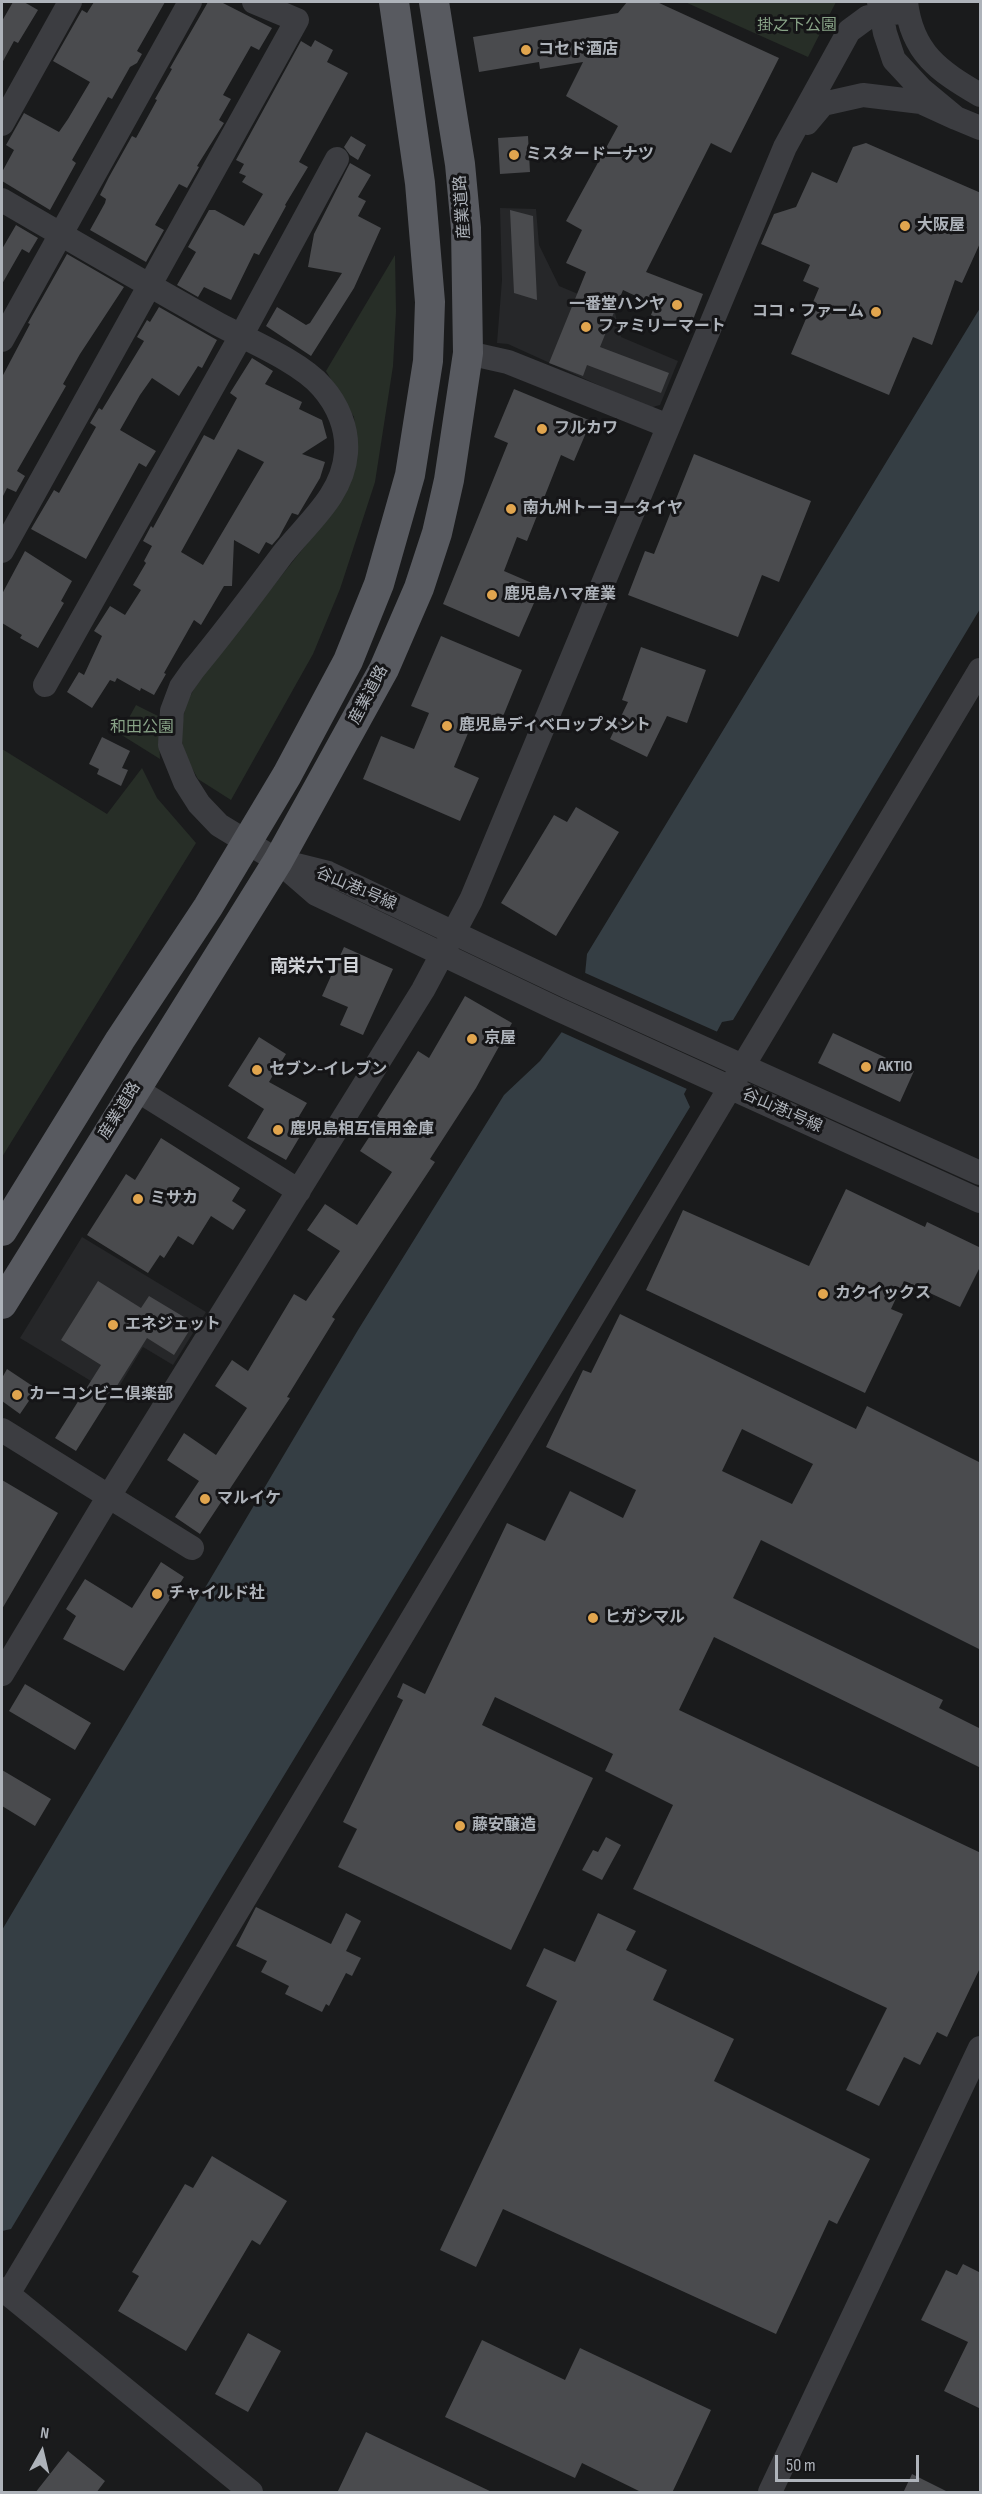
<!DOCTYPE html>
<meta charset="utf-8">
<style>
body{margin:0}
#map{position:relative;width:982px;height:2494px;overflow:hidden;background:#1a1b1c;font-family:"Sofia Sans Condensed",sans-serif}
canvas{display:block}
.frame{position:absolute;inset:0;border:3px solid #aeb3ba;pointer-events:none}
.north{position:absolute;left:12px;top:2422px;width:60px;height:60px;-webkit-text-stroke:4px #151517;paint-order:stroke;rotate:8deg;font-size:16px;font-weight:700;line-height:24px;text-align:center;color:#aeb3ba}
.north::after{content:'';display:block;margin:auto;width:21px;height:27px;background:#aeb3ba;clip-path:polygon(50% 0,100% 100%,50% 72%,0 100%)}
.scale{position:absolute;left:775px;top:2455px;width:144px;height:27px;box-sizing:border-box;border:3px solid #aeb3ba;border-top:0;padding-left:8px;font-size:18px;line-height:21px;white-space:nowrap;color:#aeb3ba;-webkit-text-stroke:4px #151517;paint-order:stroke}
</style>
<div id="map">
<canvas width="982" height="2494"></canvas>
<div class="frame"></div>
<div class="north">N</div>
<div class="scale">50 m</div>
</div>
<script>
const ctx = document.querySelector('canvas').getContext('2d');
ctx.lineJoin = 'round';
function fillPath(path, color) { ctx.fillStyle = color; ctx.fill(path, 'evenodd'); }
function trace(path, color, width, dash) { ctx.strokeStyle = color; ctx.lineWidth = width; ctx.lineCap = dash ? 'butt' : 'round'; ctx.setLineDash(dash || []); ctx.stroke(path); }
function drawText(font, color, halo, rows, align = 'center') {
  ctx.font = font + ' "Sofia Sans Condensed","Noto Sans JP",sans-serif'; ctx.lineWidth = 6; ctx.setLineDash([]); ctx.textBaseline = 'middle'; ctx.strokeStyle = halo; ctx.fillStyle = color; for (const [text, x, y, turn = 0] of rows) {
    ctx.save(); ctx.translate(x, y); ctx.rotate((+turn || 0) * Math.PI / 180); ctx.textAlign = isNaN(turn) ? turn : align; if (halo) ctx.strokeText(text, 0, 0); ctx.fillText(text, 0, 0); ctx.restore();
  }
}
const built = new Path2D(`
 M 500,208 L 536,209 L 539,245 L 559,286 L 614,309 L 621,337 L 678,361 L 660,405 L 649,408 L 508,344 L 497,343 L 502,280 Z
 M 82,1237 L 206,1312 L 173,1365 L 143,1347 L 114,1395 L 20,1338 Z`);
const green = new Path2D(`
 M 685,2 L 836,2 L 808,57 Z
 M 395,255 L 396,312 L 393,366 L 375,482 L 340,589 L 313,654 L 231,800 L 198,779 L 187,759 L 180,736 L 186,703 L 201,677 L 332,512 L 356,441 L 354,417 L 326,371 Z
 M 136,705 L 158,716 L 160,759 L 120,734 Z
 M 2,749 L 107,814 L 142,768 L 157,798 L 196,843 L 2,1157 Z`);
const water = new Path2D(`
 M 980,308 L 980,609 L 733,1020 L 722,1022 L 684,1094 L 690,1107 L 212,1894 L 11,2229 L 2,2231 L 2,1930 L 358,1330 L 504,1095 L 540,1061 L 582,1005 L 587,954 Z`);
const pier = new Path2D(`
 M 583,972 L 720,1033 L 687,1089 L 559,1031 L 580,1003 Z`);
const building = new Path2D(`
 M 13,2 L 24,2 L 38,10 L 18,43 L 14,41 L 2,63 L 2,21 Z
 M 94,2 L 165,2 L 137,51 L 142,54 L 137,63 L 130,67 L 112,99 L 108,97 L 72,160 L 76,163 L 50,210 L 2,181 L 2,172 L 14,150 L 6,145 L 24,113 L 59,132 L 68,119 L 90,82 L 53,61 L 82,10 L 87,13 Z
 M 208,2 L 221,2 L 272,28 L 259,50 L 251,46 L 223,95 L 231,99 L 219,120 L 224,123 L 197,166 L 199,167 L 187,188 L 179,184 L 155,225 L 164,230 L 146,262 L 90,230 L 105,203 L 106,199 L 100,195 L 109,177 L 132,136 L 136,138 L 157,100 L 155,99 L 172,69 L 170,68 Z
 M 627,2 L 657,2 L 779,58 L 731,153 L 711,143 L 646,272 L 703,294 L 689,330 L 651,315 L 655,305 L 623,290 L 600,347 L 669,373 L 661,393 L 587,365 L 583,376 L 549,363 L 586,272 L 566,263 L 582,230 L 566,221 L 618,126 L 566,96 L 583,62 L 540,69 L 539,62 L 479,72 L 473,37 L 618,13 Z
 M 315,40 L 333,50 L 327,62 L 348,73 L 299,162 L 308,167 L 285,205 L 286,206 L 259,255 L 254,253 L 231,300 L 204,287 L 198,297 L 177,285 L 196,252 L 188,247 L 209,210 L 215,210 L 244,226 L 263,194 L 242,182 L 246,176 L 239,173 L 244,164 L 236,160 L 301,41 L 311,47 Z
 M 351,136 L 366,145 L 358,160 L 350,155 L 344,147 Z
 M 528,136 L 530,172 L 500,174 L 498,138 Z
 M 866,143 L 981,193 L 981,241 L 962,283 L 955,280 L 932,345 L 913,337 L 889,395 L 791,354 L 819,288 L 803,281 L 810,265 L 761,244 L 774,214 L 796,207 L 812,172 L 837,183 L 853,147 Z
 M 350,163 L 371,175 L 358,197 L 366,201 L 358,216 L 381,228 L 354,288 L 311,356 L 266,326 L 277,307 L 306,325 L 310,323 L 342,273 L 308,267 L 314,234 Z
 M 510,210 L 533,216 L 537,300 L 514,293 Z
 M 16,225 L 38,238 L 29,253 L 22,249 L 2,284 L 2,249 Z
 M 67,254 L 124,287 L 80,354 L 63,384 L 66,386 L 17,471 L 25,476 L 16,492 L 7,488 L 2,498 L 2,377 L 30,324 L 28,323 Z
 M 159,307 L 217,340 L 202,368 L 198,366 L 179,396 L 152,378 L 140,395 L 120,430 L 156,451 L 146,467 L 139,463 L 86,559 L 31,529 L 54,490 L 59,493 L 96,427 L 90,423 L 99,408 L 102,410 L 144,341 L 137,337 L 147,320 L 150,322 Z
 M 252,358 L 273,371 L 265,384 L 302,402 L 299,409 L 322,420 L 327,438 L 302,454 L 325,462 L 320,478 L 298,515 L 292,513 L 279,537 L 272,545 L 266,542 L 259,554 L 234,540 L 232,586 L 224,586 L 201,625 L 194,620 L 164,673 L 166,674 L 154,695 L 141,688 L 140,691 L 117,678 L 115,682 L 110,680 L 92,708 L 67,692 L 79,672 L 84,675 L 102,636 L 94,631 L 110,606 L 125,615 L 141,590 L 133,585 L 146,563 L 144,561 L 152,546 L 143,541 L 151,526 L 153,528 L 204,435 L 214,440 L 237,398 L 230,393 ZM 238,449 L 264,462 L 203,565 L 181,552 Z
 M 514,389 L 591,421 L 574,461 L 561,455 L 527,541 L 517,537 L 504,571 L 541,587 L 519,637 L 443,604 L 508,443 L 494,437 Z
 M 694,454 L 811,501 L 779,582 L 762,575 L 738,637 L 628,595 L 645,551 L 654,554 Z
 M 25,551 L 72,581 L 61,601 L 64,603 L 38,648 L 20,638 L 22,635 L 2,623 L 2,594 Z
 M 441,636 L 522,670 L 497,731 L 473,721 L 454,767 L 479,778 L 460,821 L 363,779 L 381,736 L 414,749 L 429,713 L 411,706 Z
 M 641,647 L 706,670 L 687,723 L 667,716 L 647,757 L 610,739 L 628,702 L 622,700 Z
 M 102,737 L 130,751 L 122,768 L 128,770 L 121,786 L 97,774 L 99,769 L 89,764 Z
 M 576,807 L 619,832 L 556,936 L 501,903 L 554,815 L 567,822 Z
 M 344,947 L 393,969 L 363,1035 L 340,1025 L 348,1007 L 322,996 Z
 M 465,996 L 512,1023 L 476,1088 L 430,1159 L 435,1162 L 332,1317 L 335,1319 L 287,1397 L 290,1398 L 200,1534 L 175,1517 L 199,1481 L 167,1460 L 184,1433 L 216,1455 L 247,1408 L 215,1386 L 232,1360 L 248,1371 L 294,1294 L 306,1301 L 340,1251 L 307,1230 L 325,1204 L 357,1225 L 392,1172 L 360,1151 L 381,1119 L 377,1116 L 418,1051 L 429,1058 Z
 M 833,1033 L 914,1071 L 900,1102 L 818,1063 Z
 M 259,1037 L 286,1054 L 269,1082 L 307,1103 L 298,1118 L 308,1123 L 286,1160 L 247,1138 L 264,1109 L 228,1086 Z
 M 161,1138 L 240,1188 L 232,1201 L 246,1210 L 233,1230 L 211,1216 L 193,1245 L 178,1236 L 164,1258 L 160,1255 L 148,1273 L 87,1235 L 126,1174 L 135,1180 Z
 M 846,1189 L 925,1227 L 927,1222 L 981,1248 L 981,1265 L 960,1307 L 904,1281 L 891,1309 L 903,1314 L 865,1393 L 646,1290 L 683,1210 L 809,1266 Z
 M 98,1281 L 141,1308 L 149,1296 L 194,1323 L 174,1355 L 147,1338 L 76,1451 L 55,1438 L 101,1365 L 61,1340 Z
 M 620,1314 L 856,1429 L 867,1406 L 981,1463 L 981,1650 L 761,1540 L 733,1598 L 943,1700 L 939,1708 L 981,1729 L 981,1768 L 714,1637 L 679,1710 L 981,1853 L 981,1966 L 947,2037 L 937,2032 L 920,2065 L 904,2057 L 879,2106 L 846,2090 L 887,2008 L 633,1889 L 673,1805 L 605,1771 L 613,1754 L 495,1697 L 482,1725 L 593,1778 L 511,1950 L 338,1867 L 357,1829 L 343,1822 L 403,1700 L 397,1697 L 403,1683 L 425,1694 L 507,1523 L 545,1541 L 570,1491 L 623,1518 L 636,1490 L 546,1447 L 583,1370 L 591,1373 ZM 742,1429 L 813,1464 L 792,1504 L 722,1471 Z
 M 7,1369 L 37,1389 L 20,1414 L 2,1401 L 2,1378 Z
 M 2,1480 L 58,1513 L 2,1609 Z
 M 161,1562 L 184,1577 L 124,1671 L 63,1639 L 76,1616 L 66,1609 L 85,1579 L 132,1608 Z
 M 25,1684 L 91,1723 L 75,1750 L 9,1711 Z
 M 2,1770 L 51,1799 L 35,1826 L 2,1806 Z
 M 606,1837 L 621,1845 L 602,1880 L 582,1870 L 593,1850 L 598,1852 Z
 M 256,1907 L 331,1944 L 346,1913 L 361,1921 L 346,1951 L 361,1958 L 352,1976 L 346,1973 L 329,2006 L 326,2004 L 322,2012 L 285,1994 L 289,1986 L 261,1972 L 267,1961 L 236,1946 Z
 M 598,1913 L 636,1931 L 626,1950 L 667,1970 L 653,2000 L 734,2039 L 714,2081 L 870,2159 L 837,2224 L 829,2220 L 776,2334 L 503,2209 L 476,2267 L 440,2250 L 557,2001 L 526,1986 L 544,1948 L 575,1962 Z
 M 212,2156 L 287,2201 L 260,2245 L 252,2240 L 186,2351 L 118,2311 L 139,2276 L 132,2272 L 185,2184 L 193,2188 Z
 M 963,2264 L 981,2273 L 981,2409 L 944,2391 L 968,2342 L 921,2320 L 946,2270 L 957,2275 Z
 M 248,2333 L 281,2351 L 248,2412 L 215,2394 Z
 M 482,2340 L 565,2380 L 580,2348 L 711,2410 L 672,2493 L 643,2493 L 582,2463 L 575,2478 L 445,2417 Z
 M 366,2432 L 494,2493 L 337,2493 Z
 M 68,2451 L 105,2481 L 96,2493 L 35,2493 Z
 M 912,2474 L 950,2493 L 903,2493 Z`);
const minor = new Path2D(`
 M 879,2 L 885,33 L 894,60 L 921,89 L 956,118 L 980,128
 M 906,2 C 912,53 939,71 980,95
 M 807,123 L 823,104 L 863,95 L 921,102 L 956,118
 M 2,124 L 70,2
 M 2,200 C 74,242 145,283 218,324 C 248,340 301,362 322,387 C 338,405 348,429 346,453 C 343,496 306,524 282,555 C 253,594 224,633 193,670 L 181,687 L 172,711 L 170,745 L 185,782 L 199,804 L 219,825 L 278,861 L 316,894 L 555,1008 L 980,1201
 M 2,340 L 190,2
 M 468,353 L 508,362 L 668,426
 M 2,551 L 297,20 L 254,2
 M 45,685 L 241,336 L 337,159
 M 280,861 L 328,873 L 570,988 L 980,1173
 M 134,1088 L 299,1191
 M 2,1430 L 192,1548
 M 2,1674 L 109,1496 L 423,990 L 471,900 L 785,147 L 849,31 L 868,17 L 907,11
 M 2,2289 L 251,2492
 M 8,2294 L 980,670
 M 770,2492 L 980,2048`);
const major = new Path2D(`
 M 2,1231 L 120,1040 L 208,907 L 287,775 L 348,661 L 379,584 L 410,475 L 428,361 L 430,302 L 420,183 L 394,2
 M 2,1304 L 278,861 L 384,669 L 419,588 L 437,533 L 449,480 L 468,353 L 466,228 L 460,164 L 434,2`);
const markers = [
 [526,50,6,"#e1a54e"],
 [514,155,6,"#e1a54e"],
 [905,226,6,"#e1a54e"],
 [677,305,6,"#e1a54e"],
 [876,312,6,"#e1a54e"],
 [586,327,6,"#e1a54e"],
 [542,429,6,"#e1a54e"],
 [511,509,6,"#e1a54e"],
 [492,595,6,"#e1a54e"],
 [447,726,6,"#e1a54e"],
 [472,1039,6,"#e1a54e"],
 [866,1067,6,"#e1a54e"],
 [257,1070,6,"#e1a54e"],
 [278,1130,6,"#e1a54e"],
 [138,1199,6,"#e1a54e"],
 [823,1294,6,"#e1a54e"],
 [113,1325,6,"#e1a54e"],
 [17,1395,6,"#e1a54e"],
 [205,1499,6,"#e1a54e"],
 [157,1594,6,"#e1a54e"],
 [593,1618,6,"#e1a54e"],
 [460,1826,6,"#e1a54e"]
];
const parkNames = [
 ["掛之下公園",797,26],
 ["和田公園",142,728]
];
const poiNames = [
 ["コセド酒店",538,50],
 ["ミスタードーナツ",526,155],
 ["大阪屋",917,226],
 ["一番堂ハンヤ",665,305,"right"],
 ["ココ・ファーム",864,312,"right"],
 ["ファミリーマート",598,327],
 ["フルカワ",554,429],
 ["南九州トーヨータイヤ",523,509],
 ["鹿児島ハマ産業",504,595],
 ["鹿児島ディベロップメント",459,726],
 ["京屋",484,1039],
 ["AKTIO",878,1067],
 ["セブン-イレブン",269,1070],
 ["鹿児島相互信用金庫",290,1130],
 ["ミサカ",150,1199],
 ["カクイックス",835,1294],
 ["エネジェット",125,1325],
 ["カーコンビニ倶楽部",29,1395],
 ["マルイケ",217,1499],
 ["チャイルド社",169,1594],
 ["ヒガシマル",605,1618],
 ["藤安醸造",472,1826]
];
const streetNames = [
 ["産業道路",463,207,-94],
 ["産業道路",369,695,-62],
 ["谷山港1号線",356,889,23],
 ["産業道路",120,1111,-58],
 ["谷山港1号線",782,1111,24]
];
const neighbourhoodNames = [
 ["南栄六丁目",315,967]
];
fillPath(built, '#262729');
fillPath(green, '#272e27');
fillPath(water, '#353e44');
fillPath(pier, '#1a1b1c');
fillPath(building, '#4a4b4e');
trace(minor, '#3c3d41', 24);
trace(major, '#585a60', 30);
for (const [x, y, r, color] of markers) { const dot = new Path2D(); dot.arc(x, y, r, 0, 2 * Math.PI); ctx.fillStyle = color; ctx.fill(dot); trace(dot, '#151517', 2); }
drawText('16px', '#88a387', '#151517', parkNames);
drawText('bold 16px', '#aeb3ba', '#151517', poiNames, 'left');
drawText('16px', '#aeb3ba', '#151517', streetNames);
drawText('bold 18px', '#cfd2d7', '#151517', neighbourhoodNames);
</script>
